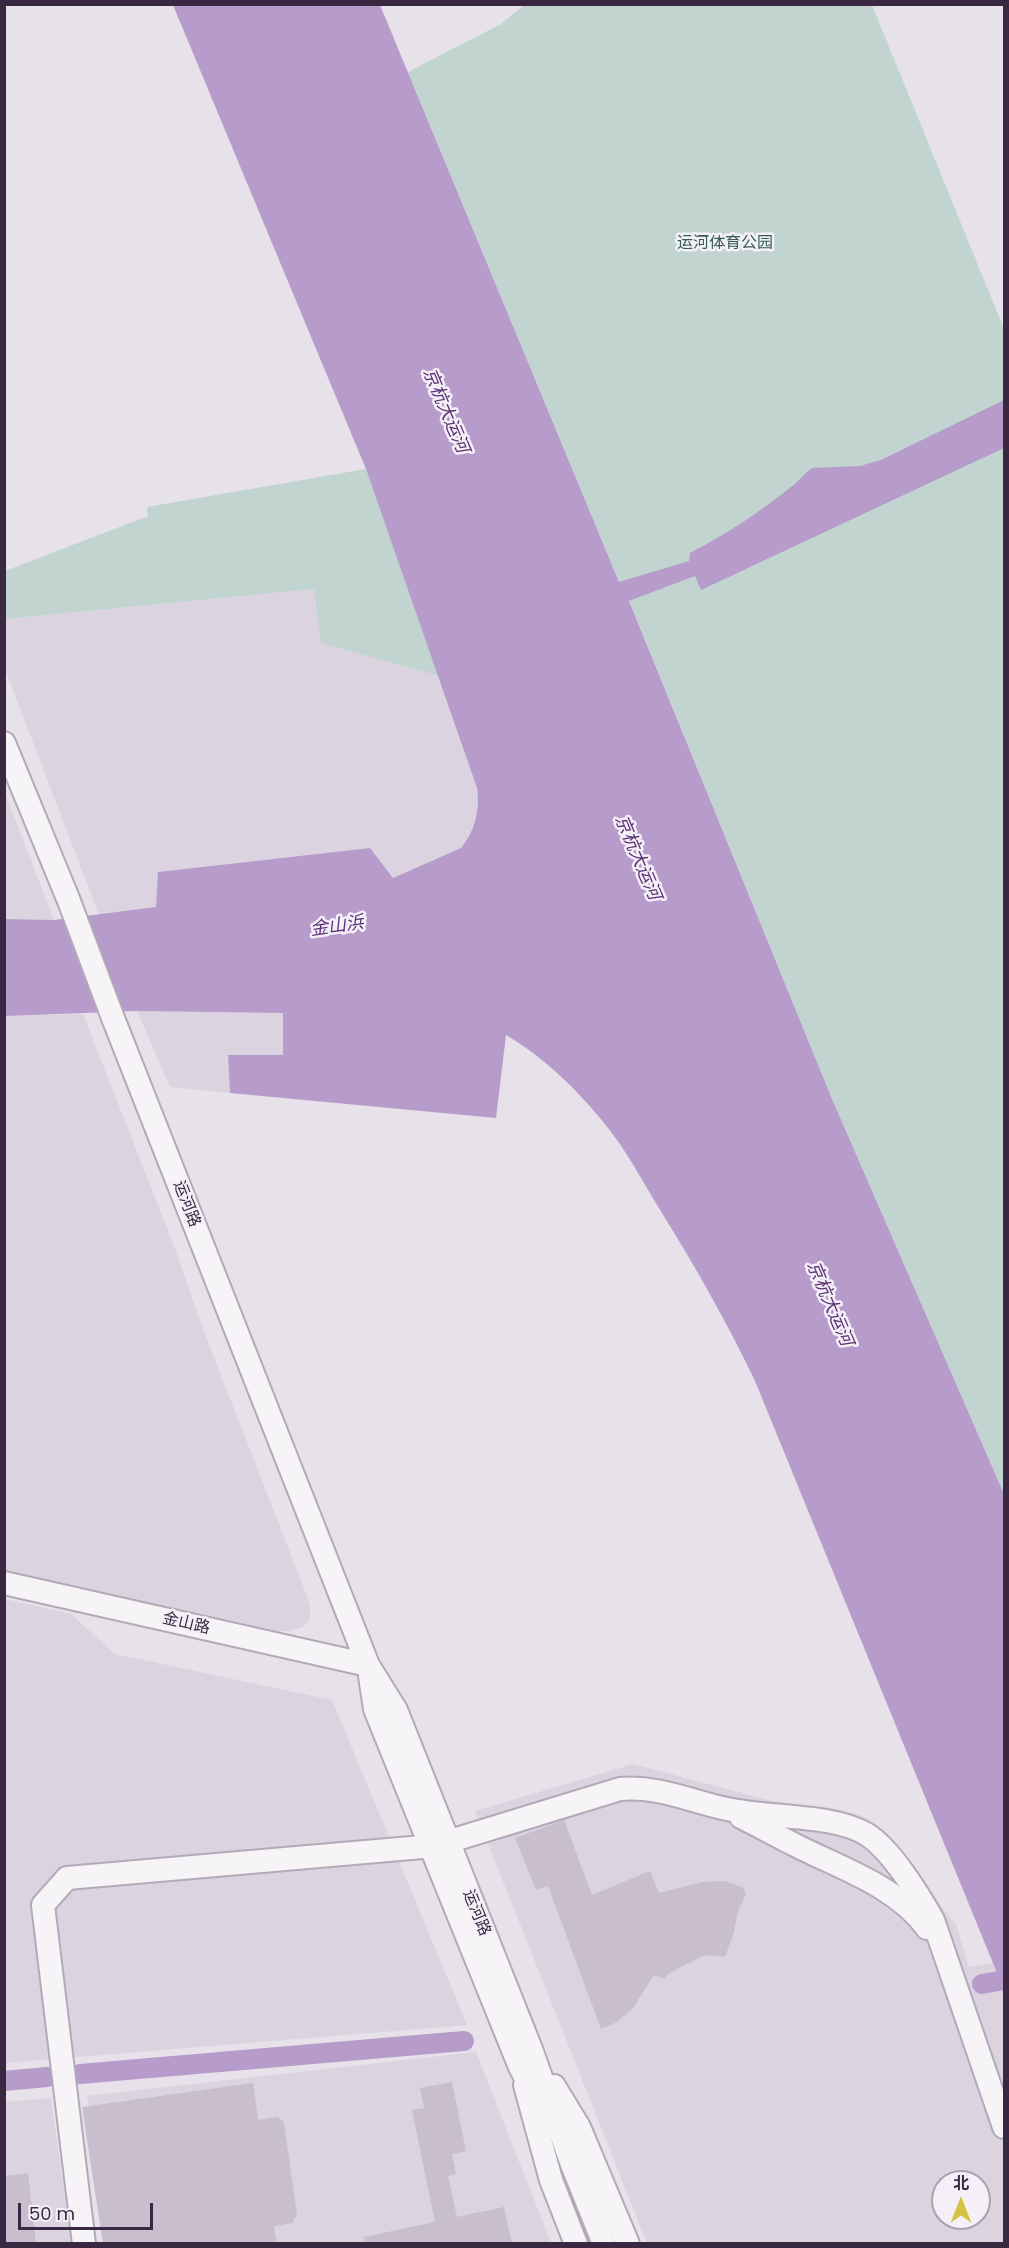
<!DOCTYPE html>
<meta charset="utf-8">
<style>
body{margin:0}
#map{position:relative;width:1009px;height:2248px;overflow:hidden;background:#e7e1ea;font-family:Poppins,"Noto Sans SC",sans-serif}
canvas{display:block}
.frame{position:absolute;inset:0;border:6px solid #3a2842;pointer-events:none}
.north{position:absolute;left:931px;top:2170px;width:60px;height:60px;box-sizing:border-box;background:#f5f0f7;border:2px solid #aaa0af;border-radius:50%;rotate:0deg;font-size:16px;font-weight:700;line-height:24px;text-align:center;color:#3a2842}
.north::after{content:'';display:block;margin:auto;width:21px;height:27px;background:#d2c442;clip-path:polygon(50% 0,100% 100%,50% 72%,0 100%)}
.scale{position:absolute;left:18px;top:2203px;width:135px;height:27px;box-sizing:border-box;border:3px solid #3a2842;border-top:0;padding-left:8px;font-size:18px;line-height:21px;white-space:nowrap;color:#3a2842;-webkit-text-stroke:4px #f5f0f7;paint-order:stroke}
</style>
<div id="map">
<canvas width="1009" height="2248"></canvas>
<div class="frame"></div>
<div class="north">北</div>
<div class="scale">50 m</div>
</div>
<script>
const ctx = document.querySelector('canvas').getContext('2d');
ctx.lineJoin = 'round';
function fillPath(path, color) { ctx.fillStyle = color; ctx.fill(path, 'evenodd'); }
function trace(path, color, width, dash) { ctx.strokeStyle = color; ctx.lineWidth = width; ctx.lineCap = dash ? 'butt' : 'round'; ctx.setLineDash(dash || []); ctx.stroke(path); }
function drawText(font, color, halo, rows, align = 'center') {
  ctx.font = font + ' Poppins,"Noto Sans SC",sans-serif'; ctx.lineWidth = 5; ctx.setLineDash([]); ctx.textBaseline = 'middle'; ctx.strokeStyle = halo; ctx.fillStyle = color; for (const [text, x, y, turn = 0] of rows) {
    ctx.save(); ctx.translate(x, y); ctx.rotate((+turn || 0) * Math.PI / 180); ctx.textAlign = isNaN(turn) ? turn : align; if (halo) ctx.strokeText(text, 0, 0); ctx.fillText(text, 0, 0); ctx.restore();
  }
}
const built = new Path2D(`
 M 314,589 L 322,643 L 439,676 L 477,788 L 477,814 L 467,841 L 461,848 L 393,878 L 370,848 L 159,872 L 156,907 L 99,915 L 5,669 L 5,619 Z
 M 5,793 L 54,920 L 5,919 Z
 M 137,1011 L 283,1013 L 283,1055 L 228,1055 L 230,1093 L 170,1087 Z
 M 83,1014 L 174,1246 L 204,1332 L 307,1596 L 310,1606 L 310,1615 L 308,1622 L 303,1627 L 288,1631 L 276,1631 L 5,1571 L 5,1016 Z
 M 5,1599 L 71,1614 L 115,1654 L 332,1700 L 467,2025 L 5,2063 Z
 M 633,1764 L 776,1802 L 832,1808 L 854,1813 L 870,1820 L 885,1831 L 957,1927 L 969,1967 L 993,1963 L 1004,1990 L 1004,2243 L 647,2243 L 475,1811 ZM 943,2182 L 979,2182 L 979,2218 L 943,2218 Z
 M 476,2052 L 551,2243 L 111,2243 L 87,2096 Z
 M 51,2098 L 71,2243 L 5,2244 L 5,2102 Z`);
const green = new Path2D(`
 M 524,5 L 872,5 L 1004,329 L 1004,1494 L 832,1099 L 629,600 L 619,582 L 408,72 L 501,24 Z
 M 366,469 L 439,676 L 321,643 L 314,589 L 5,619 L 5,571 L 148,516 L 147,507 Z`);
const water = new Path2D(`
 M 173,5 L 380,5 L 619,582 L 689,561 L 690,553 C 725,535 760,512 791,487 C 798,482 804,474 812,468 L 860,466 L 881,460 L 1004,400 L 1004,448 L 701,590 L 695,576 L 629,601 L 832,1099 L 1004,1494 L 1004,1990 L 755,1381 C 728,1325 698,1271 665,1218 C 650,1194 636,1168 620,1144 C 590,1102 550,1061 506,1035 L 496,1118 L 230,1093 L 228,1055 L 283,1055 L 283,1013 L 137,1011 L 5,1016 L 4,919 L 54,920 L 156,907 L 158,872 L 370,848 L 393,878 L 461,848 C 475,831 480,810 477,788 L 366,469 Z`);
const canal = new Path2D(`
 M 982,1984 L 1004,1980
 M 80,2074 L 464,2041
 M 4,2081 L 47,2077`);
const building = new Path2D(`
 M 564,1820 L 592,1895 L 650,1871 L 659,1893 L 703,1882 L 725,1881 L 742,1887 L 746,1894 L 738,1911 L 734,1932 L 725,1957 L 709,1955 L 701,1957 L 669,1973 L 664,1979 L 654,1975 L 633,2008 L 617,2022 L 601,2029 L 548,1886 L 536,1890 L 515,1838 Z
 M 452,2082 L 466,2151 L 452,2154 L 456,2174 L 448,2176 L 457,2217 L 504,2207 L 512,2244 L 365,2244 L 364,2237 L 435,2222 L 412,2110 L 424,2108 L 420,2088 Z
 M 253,2083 L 258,2120 L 278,2117 L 284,2123 L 297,2214 L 292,2223 L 274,2226 L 277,2244 L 103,2244 L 82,2107 Z
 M 28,2173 L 36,2244 L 4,2244 L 4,2176 Z`);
const minor = new Path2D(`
 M 4,743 L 69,901 L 113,1018 L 368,1665 L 396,1710 L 531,2049 L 573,2167 L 604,2244
 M 4,1583 L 368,1665
 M 370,1676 L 375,1709 L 520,2067 L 537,2099
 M 741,1817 C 759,1826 777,1836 795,1845 C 840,1868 897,1886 927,1928
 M 525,2085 L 551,2180 L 576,2244
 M 554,2086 L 579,2127 L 628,2244
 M 84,2244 L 43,1905 L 67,1878 L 434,1846 L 620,1789 C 660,1786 689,1801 727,1809 C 766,1818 833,1814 866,1834 C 890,1848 919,1895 933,1920 L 1004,2127`);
const parkNames = [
 ["运河体育公园",725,244]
];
const streetNames = [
 ["运河路",186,1204,69],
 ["金山路",186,1624,13],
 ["运河路",476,1913,68]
];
const waterNames = [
 ["京杭大运河",445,411,67],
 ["京杭大运河",637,858,67],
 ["金山浜",337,927,-8],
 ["京杭大运河",829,1304,67]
];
fillPath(built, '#dbd3df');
fillPath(green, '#c1d4d0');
fillPath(water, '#b69bcb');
trace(canal, '#b69bcb', 20);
fillPath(building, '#c8becd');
trace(minor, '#b3aab8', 26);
trace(minor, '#f7f4f8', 22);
drawText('16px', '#355e59', '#f5f0f7', parkNames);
drawText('16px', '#3a2842', '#f5f0f7', streetNames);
drawText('italic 18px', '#5c3177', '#f5f0f7', waterNames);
</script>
